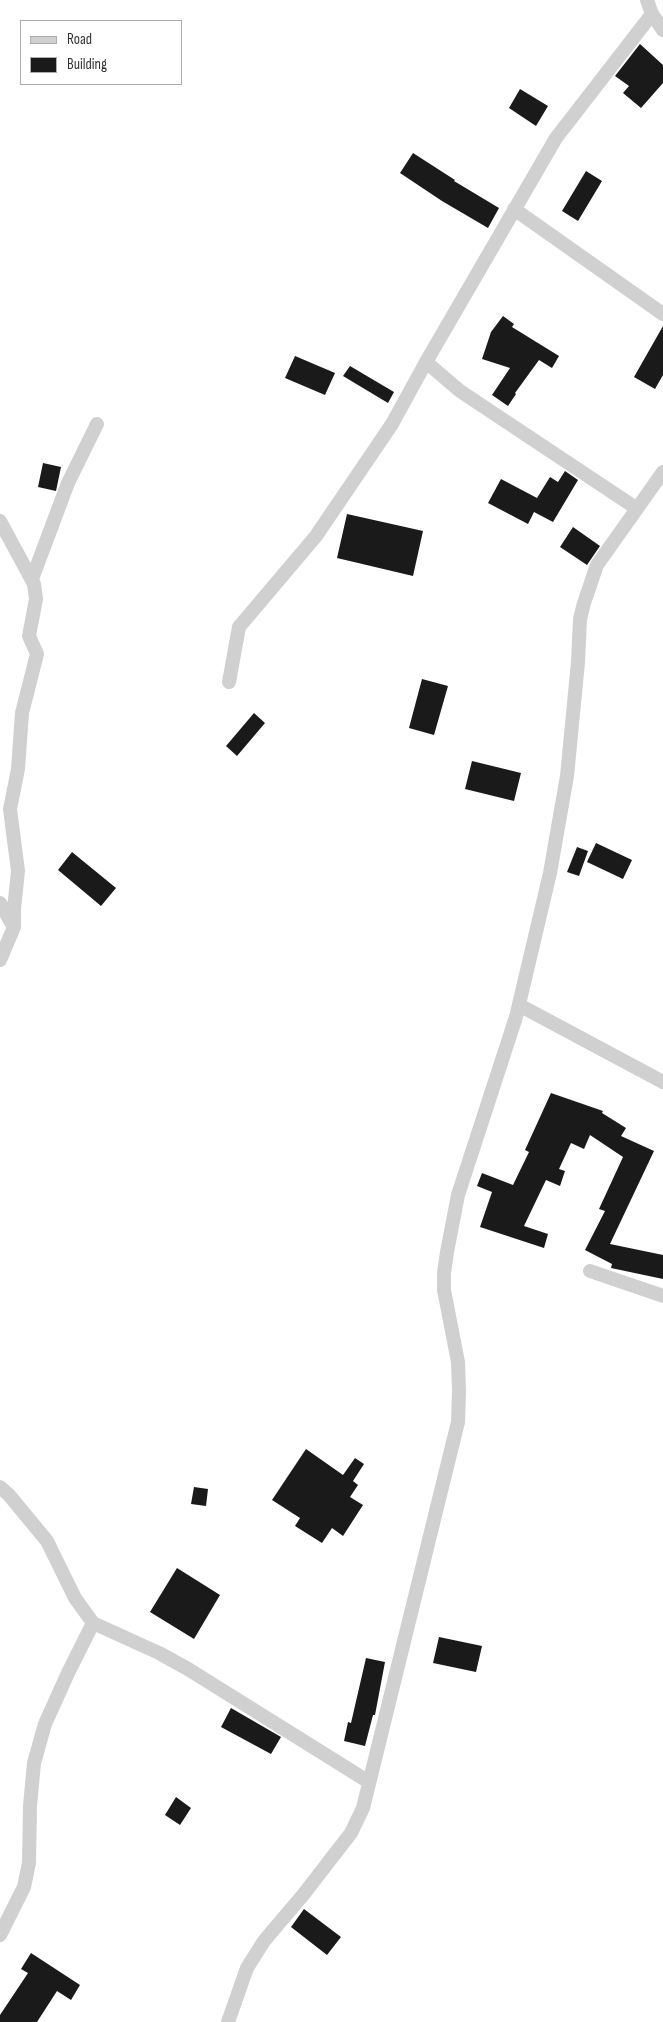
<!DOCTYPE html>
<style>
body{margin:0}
#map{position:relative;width:663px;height:2022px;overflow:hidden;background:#fff;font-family:"Sofia Sans Condensed",sans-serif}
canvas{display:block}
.legend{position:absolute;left:20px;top:20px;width:162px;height:65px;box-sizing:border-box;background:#fff;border:1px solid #adadad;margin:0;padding:6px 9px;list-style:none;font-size:15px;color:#333}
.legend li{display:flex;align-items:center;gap:10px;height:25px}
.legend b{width:25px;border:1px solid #adadad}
</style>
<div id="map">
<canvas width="663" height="2022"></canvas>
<ul class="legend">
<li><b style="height:6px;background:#d0d0d0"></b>Road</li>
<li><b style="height:14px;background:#1a1a1a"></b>Building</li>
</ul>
</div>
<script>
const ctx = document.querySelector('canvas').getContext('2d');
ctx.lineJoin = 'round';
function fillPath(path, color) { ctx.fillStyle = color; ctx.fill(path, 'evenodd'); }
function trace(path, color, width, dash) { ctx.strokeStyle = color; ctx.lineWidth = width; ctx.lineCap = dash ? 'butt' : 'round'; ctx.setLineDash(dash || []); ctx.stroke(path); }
const building = new Path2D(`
 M 640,44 L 663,65 L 663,83 L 641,108 L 623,93 L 629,86 L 615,76 Z
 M 520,89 L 548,106 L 536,126 L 509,108 Z
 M 413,153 L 455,180 L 454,181 L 499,208 L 488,228 L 442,201 L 400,173 Z
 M 586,171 L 602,181 L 578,221 L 562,211 Z
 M 503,316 L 514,324 L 512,327 L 559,356 L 552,368 L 539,360 L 515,393 L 516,394 L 508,406 L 492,395 L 510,368 L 482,359 L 491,332 Z
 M 663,326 L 663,375 L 655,389 L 634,377 Z
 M 295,356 L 335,373 L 325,395 L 285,378 Z
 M 350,366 L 394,392 L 388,403 L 343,376 Z
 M 43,463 L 61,467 L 56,491 L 38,487 Z
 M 565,471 L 578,480 L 553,522 L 534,512 L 528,524 L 488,503 L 501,479 L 537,498 L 550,477 L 558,482 Z
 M 347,514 L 423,531 L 413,576 L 337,558 Z
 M 573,527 L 600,546 L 587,565 L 560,547 Z
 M 422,679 L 448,686 L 434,735 L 409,728 Z
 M 254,713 L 265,723 L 237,756 L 226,746 Z
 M 472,761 L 521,773 L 514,801 L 465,789 Z
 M 596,843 L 632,860 L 623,879 L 587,862 Z
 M 577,847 L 588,851 L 579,876 L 567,872 Z
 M 72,852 L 116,888 L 101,906 L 58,870 Z
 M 551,1093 L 603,1111 L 602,1113 L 626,1128 L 621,1136 L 654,1151 L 610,1244 L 663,1255 L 663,1279 L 611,1268 L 612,1264 L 585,1250 L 605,1211 L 599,1209 L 623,1157 L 590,1135 L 584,1149 L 571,1143 L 559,1169 L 565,1171 L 560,1186 L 546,1180 L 524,1226 L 548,1234 L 544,1248 L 480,1227 L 492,1192 L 477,1186 L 482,1173 L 513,1185 L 529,1152 L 525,1150 Z
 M 306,1449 L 343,1475 L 355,1458 L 364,1464 L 353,1481 L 358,1485 L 350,1497 L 363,1505 L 343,1536 L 332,1528 L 322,1543 L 295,1526 L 300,1518 L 272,1500 Z
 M 194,1487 L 208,1489 L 206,1506 L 191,1504 Z
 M 177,1568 L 220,1595 L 194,1639 L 150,1612 Z
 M 439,1637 L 482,1646 L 476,1672 L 433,1663 Z
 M 366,1658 L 385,1662 L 375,1715 L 373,1715 L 365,1746 L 344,1741 L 348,1722 L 351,1723 Z
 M 231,1708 L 281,1737 L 271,1754 L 221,1727 Z
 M 176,1797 L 191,1808 L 180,1825 L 165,1815 Z
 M 304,1909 L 341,1937 L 327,1955 L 291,1927 Z
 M 31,1953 L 80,1985 L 71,2000 L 57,1991 L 37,2022 L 0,2022 L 0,2015 L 28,1973 L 21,1969 Z`);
const street = new Path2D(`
 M 647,0 L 652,14 L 663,30
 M 514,209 L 663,314
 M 426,362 L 460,391 L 636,508
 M 0,521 L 34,584 L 36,599 L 29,636 L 37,654 L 22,713 L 18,769 L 10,809 L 18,871 L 14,909 L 14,927 L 0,960
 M 32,579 L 68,483 L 97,424
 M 229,682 L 239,627 L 316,536 L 392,424 L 426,362 L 556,138 L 652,14
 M 0,903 L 12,924
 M 519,1005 L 663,1082
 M 590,1271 L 663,1296
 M 0,1487 L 9,1495 L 47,1541 L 75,1598 L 93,1623 L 159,1653 L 188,1669 L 369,1782
 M 0,1935 L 24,1887 L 29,1863 L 30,1806 L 34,1763 L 45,1724 L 68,1673 L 93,1623
 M 228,2022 L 247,1968 L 264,1941 L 303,1895 L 351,1833 L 363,1808 L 458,1422 L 459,1391 L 458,1362 L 444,1290 L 444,1273 L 447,1252 L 458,1195 L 516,1017 L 550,873 L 567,776 L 578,662 L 580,619 L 584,603 L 597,565 L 663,472`);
fillPath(building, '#1a1a1a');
trace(street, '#d0d0d0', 14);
</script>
